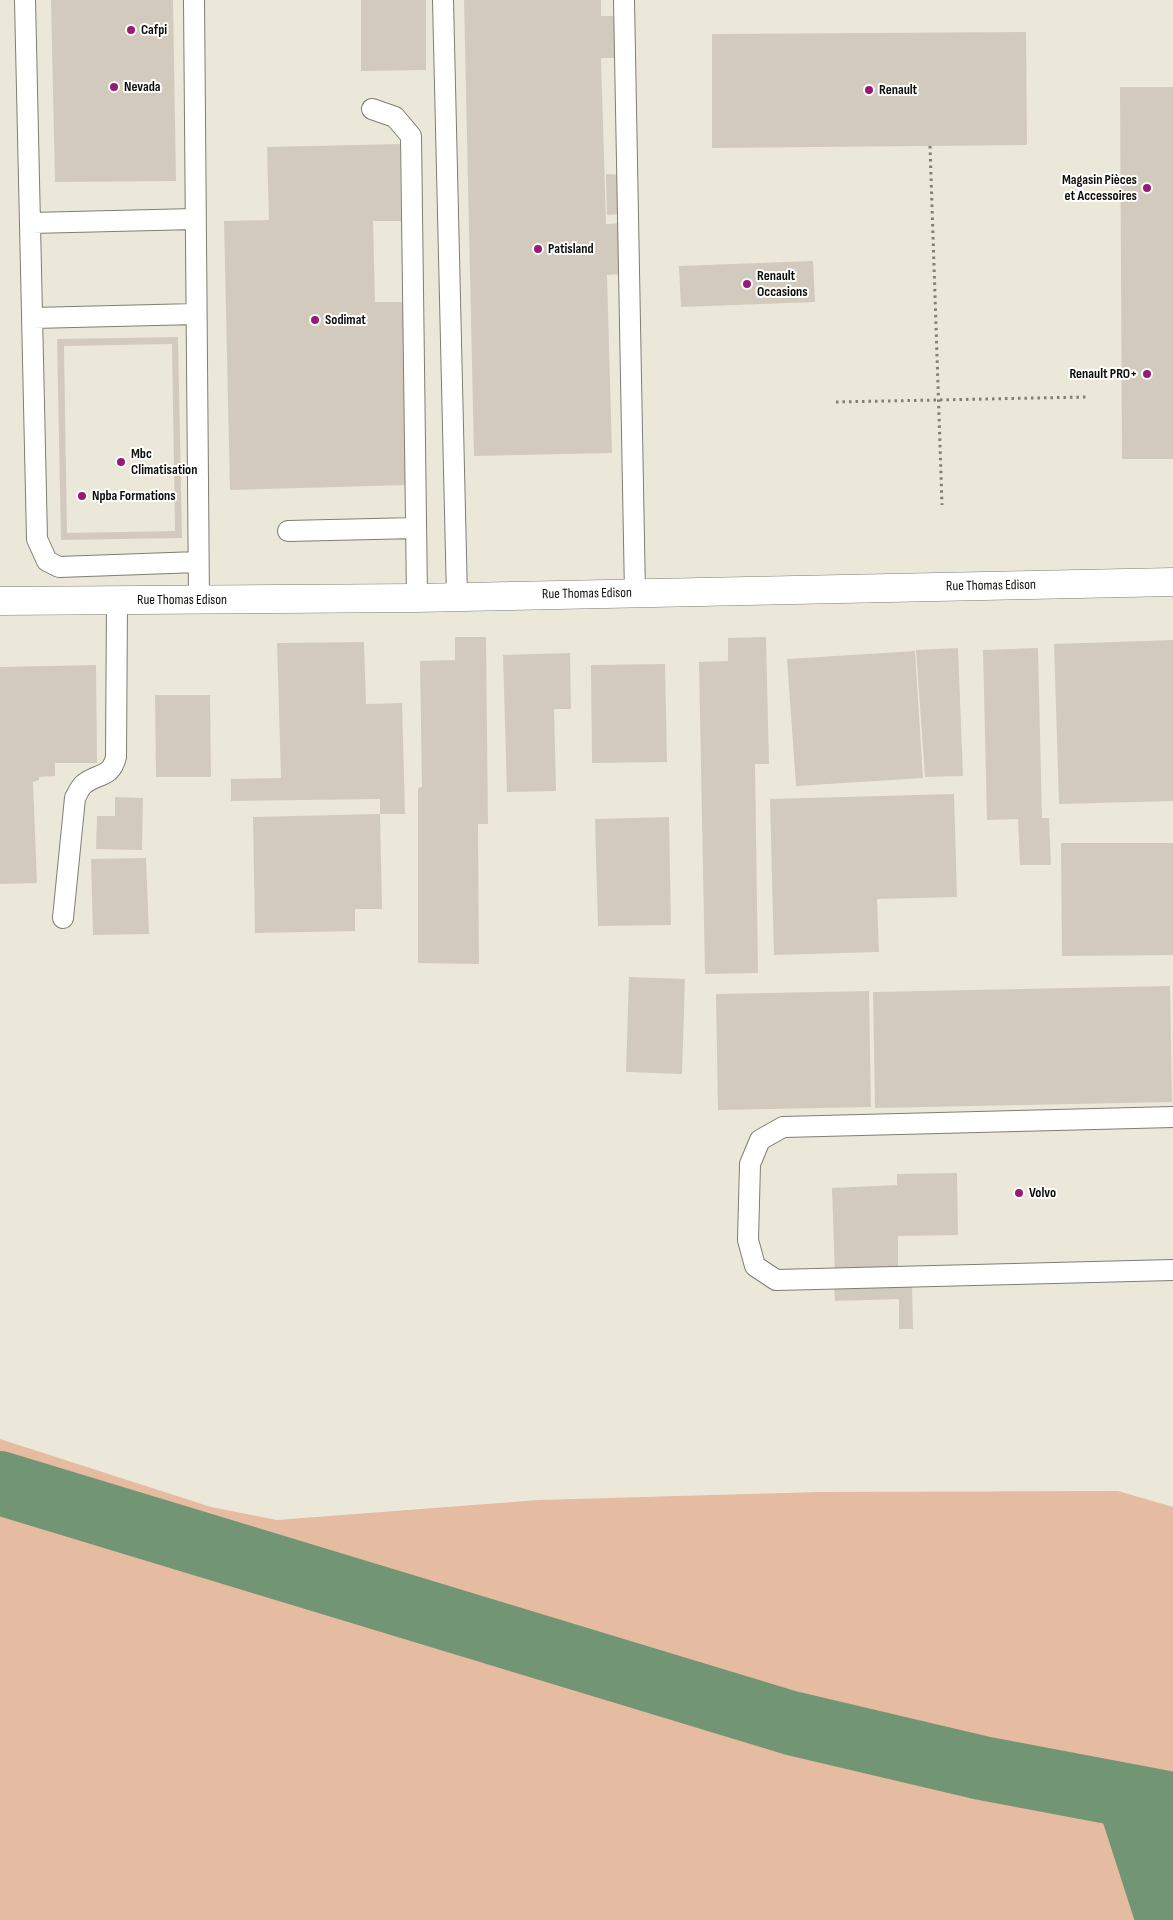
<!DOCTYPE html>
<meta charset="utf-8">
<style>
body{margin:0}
canvas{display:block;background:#ebe8da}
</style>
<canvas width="1173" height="1920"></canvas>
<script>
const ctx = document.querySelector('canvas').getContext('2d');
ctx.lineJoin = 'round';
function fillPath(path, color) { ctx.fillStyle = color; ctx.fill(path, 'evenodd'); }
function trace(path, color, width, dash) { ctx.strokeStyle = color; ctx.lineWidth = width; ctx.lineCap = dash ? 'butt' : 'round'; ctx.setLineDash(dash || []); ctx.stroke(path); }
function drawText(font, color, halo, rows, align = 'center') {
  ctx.font = font + ' "Sofia Sans Condensed",sans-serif'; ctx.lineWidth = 4; ctx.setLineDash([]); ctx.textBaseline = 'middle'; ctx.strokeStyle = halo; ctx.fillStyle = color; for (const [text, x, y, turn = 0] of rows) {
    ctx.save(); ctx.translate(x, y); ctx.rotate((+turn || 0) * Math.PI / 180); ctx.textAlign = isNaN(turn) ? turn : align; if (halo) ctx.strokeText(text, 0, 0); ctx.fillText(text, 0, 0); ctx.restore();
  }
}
const green = new Path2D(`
 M 0,1439 L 211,1507 L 277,1520 L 539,1500 L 818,1492 L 1118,1491 L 1173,1507 L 1173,1920 L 0,1920 Z`);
const river = new Path2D(`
 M 0,1483 L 791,1723 L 982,1768 L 1173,1804
 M 1128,1796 L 1168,1920`);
const building = new Path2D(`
 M 51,0 L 173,0 L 176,181 L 55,182 Z
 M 361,0 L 426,0 L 426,70 L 361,71 Z
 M 464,0 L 601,0 L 601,16 L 614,16 L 615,58 L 601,58 L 606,224 L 622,223 L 624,274 L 607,275 L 612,453 L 474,456 Z
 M 1026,32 L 1027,145 L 712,148 L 712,34 Z
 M 1120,87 L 1173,87 L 1173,459 L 1122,459 Z
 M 400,144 L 401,221 L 373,221 L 375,302 L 403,302 L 407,485 L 230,490 L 224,221 L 269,220 L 267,147 Z
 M 606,174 L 623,175 L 623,214 L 607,215 Z
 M 813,261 L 815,302 L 681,307 L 679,266 Z
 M 178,337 L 182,538 L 61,540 L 57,339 ZM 172,344 L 175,531 L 67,533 L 64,346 Z
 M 455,637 L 486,637 L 488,824 L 478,824 L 479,964 L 418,963 L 418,788 L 422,787 L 420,661 L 455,660 Z
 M 766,637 L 769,764 L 755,764 L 758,973 L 705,974 L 699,662 L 728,661 L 728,638 Z
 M 1173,640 L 1173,801 L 1059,804 L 1054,644 Z
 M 364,642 L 366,704 L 402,703 L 405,814 L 380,814 L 380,799 L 231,801 L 231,779 L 281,778 L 277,643 Z
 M 958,648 L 963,776 L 925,777 L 916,650 Z
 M 1038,648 L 1042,818 L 1049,818 L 1051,865 L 1020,865 L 1018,819 L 987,820 L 983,650 Z
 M 915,651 L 923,778 L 796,786 L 787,659 Z
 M 570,653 L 571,709 L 554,709 L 556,791 L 507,792 L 503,655 Z
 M 665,664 L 667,762 L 592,763 L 591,665 Z
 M 96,665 L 97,763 L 55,763 L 55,776 L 39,777 L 39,780 L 33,782 L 37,883 L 0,884 L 0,667 Z
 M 155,695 L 210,695 L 211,777 L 156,777 Z
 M 954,794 L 957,897 L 877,899 L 879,952 L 774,955 L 770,799 Z
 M 115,797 L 143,798 L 142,850 L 96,849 L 97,816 L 115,816 Z
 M 380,814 L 382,909 L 355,909 L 355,931 L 255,933 L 253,817 Z
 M 669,817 L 671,925 L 598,926 L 595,819 Z
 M 1061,843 L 1173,843 L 1173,955 L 1062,956 Z
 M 146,858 L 149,934 L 93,935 L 91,859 Z
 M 629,977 L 685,979 L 682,1074 L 626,1072 Z
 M 1170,986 L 1172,1102 L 875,1108 L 873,992 Z
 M 869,991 L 871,1107 L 718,1110 L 716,994 Z
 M 957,1173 L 958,1235 L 898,1236 L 898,1275 L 835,1276 L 832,1188 L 897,1185 L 897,1174 Z
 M 912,1283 L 913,1329 L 899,1329 L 899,1299 L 835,1301 L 834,1285 Z`);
const path = new Path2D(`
 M 930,146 L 942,505
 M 836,402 L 1086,397`);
const service = new Path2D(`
 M 25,0 L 37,539 L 47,561 L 59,567 L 198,562
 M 194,0 L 199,601
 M 443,0 L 457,597
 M 624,0 L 635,594
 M 372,109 L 395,117 L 411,136 L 417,598
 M 31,223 L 195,219
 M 33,318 L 196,314
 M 288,531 L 416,528
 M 63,918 L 75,798 C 78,793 80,787 84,784 C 98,773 111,778 116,757 L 117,601
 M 1173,1117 L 783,1127 L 760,1140 L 750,1164 L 748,1240 L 755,1266 L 776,1280 L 1173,1270`);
const minor = new Path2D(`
 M 0,601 L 417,598 L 1173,582`);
const markers = [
 [131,30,5,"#971b74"],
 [114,87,5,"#971b74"],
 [869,90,5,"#971b74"],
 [1147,188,5,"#971b74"],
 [538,249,5,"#971b74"],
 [747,284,5,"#971b74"],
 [315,320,5,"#971b74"],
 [1147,374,5,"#971b74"],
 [121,462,5,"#971b74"],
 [82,496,5,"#971b74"],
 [1019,1193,5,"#971b74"]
];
const poiNames = [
 ["Cafpi",141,30],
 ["Nevada",124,87],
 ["Renault",879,90],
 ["Magasin Pièces",1137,180,"right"],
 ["et Accessoires",1137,196,"right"],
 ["Patisland",548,249],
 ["Renault",757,276],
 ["Occasions",757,292],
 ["Sodimat",325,320],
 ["Renault PRO+",1137,374,"right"],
 ["Mbc",131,454],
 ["Climatisation",131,470],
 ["Npba Formations",92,496],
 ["Volvo",1029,1193]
];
const streetNames = [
 ["Rue Thomas Edison",991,586,-1],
 ["Rue Thomas Edison",587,594,-1],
 ["Rue Thomas Edison",182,600]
];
fillPath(green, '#e5bba2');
trace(river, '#729574', 64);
fillPath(building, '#d3cabe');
trace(service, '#807e71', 22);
trace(minor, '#807e71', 29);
trace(path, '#807e75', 3, [2.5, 4]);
trace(service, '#fff', 20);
trace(minor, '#fff', 28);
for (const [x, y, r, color] of markers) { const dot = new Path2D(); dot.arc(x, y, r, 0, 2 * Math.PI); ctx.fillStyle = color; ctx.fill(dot); trace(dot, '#fff', 2); }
drawText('bold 14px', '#0e0e09', '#fff', poiNames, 'left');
drawText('14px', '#0e0e09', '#fff', streetNames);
</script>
